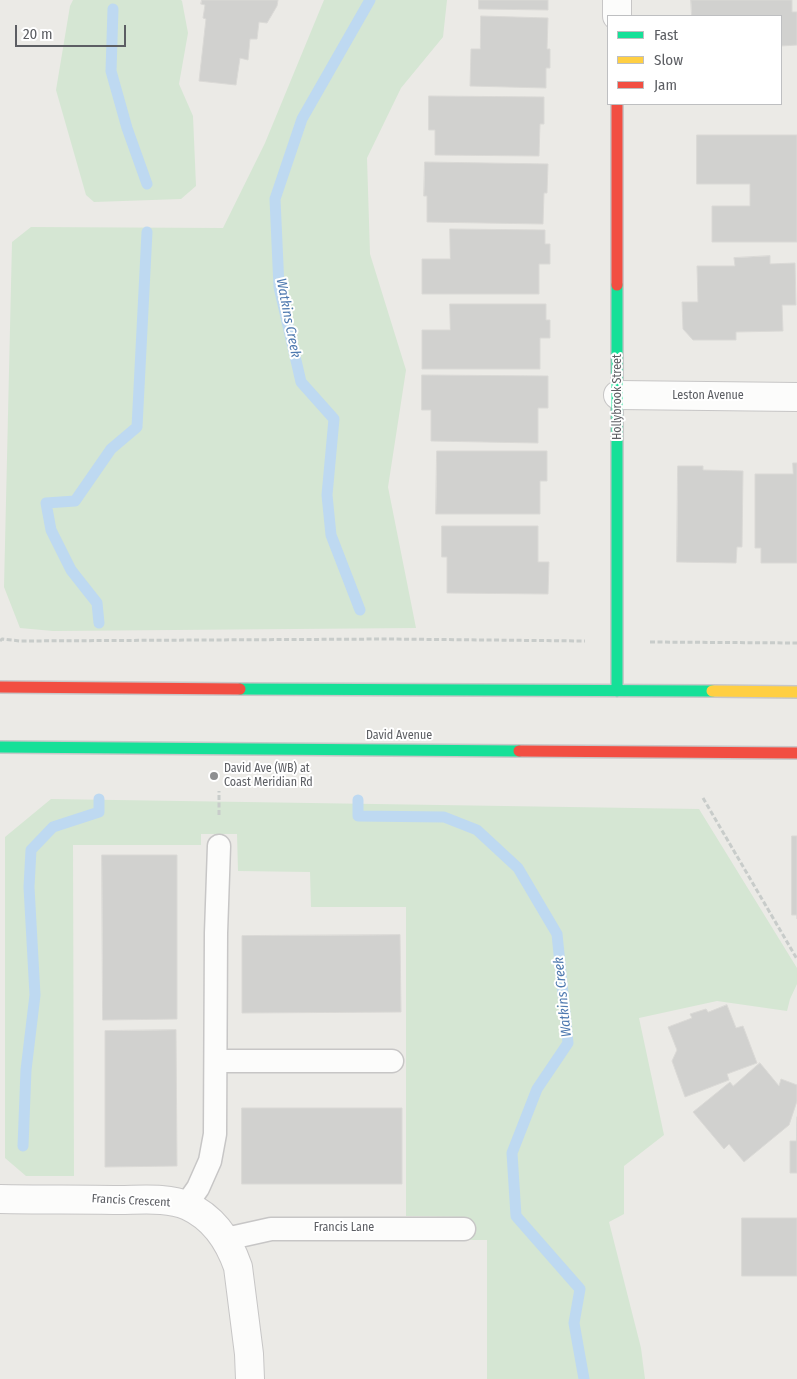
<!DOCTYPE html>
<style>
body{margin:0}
#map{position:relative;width:797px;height:1379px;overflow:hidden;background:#ebeae6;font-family:"Fira Sans Condensed",sans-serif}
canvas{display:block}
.legend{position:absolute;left:607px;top:15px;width:175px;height:90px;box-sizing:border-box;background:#fff;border:1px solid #bebfc1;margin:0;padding:6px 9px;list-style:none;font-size:15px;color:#5c5e63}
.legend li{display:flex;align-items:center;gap:10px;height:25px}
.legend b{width:25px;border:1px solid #bebfc1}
.scale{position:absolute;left:15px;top:25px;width:111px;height:22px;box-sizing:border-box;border:2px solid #5c5e63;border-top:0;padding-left:6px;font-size:15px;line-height:18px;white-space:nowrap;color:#5c5e63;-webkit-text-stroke:4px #fff;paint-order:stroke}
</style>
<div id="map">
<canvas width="797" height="1379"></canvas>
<ul class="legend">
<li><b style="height:6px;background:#16e098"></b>Fast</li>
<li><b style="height:6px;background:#ffcf43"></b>Slow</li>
<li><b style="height:6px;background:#f24e42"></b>Jam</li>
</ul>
<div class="scale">20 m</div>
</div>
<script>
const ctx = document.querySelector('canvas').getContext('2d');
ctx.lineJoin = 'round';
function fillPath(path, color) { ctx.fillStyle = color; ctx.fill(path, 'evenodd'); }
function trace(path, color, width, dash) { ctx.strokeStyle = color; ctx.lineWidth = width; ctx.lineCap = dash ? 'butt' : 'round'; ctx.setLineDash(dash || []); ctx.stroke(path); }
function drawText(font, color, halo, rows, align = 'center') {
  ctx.font = font + ' "Fira Sans Condensed",sans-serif'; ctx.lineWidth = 4; ctx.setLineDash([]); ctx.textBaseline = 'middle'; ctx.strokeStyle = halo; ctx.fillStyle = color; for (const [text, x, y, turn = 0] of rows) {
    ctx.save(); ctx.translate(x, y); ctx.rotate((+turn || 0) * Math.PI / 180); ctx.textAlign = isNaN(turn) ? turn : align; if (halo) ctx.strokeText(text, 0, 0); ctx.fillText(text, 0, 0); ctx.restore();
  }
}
const green = new Path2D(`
 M 73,0 L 181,0 L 182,1 L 188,33 L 179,84 L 193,116 L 196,186 L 181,199 L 94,202 L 86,195 L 56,90 L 70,6 Z
 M 324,0 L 447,0 L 443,37 L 401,88 L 367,158 L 370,254 L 406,370 L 388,487 L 416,628 L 53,631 L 20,628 L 4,587 L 12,242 L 31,227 L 223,228 L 265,143 Z
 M 51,799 L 699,809 L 797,968 L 797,984 L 790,999 L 787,1011 L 717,1001 L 639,1018 L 664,1135 L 624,1166 L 624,1214 L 609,1222 L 641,1348 L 645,1379 L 487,1379 L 487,1240 L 468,1240 L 468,1217 L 406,1216 L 406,907 L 311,907 L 310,872 L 238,871 L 237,834 L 201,834 L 201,845 L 73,845 L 74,1176 L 26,1176 L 5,1158 L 5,837 Z`);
const stream = new Path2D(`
 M 113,9 L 111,71 L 127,128 L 147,184
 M 360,610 L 331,535 L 327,495 L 334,419 L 301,382 L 279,287 L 275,199 L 302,119 L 370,0
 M 99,623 L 97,603 L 71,570 L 51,530 L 46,503 L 75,501 L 111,449 L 137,427 L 147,232
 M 358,800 L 358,816 L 444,817 L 477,830 L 518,868 L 557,934 L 568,1043 L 537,1089 L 512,1153 L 516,1216 L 580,1289 L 574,1323 L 584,1379
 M 23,1146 L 26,1070 L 35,995 L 29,887 L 31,850 L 53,827 L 99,812 L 99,799`);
const building = new Path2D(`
 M 202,0 L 278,0 L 277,6 L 267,23 L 259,22 L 257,39 L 250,39 L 248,60 L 240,58 L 236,85 L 199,81 L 206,19 L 203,18 L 205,5 L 201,4 Z
 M 479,0 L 548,0 L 548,10 L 479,9 Z
 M 691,0 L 792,0 L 792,12 L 797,12 L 797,45 L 781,46 L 781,16 L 692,16 Z
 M 481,16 L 548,18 L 547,49 L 550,49 L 550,68 L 546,68 L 546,88 L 470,86 L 471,49 L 480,49 Z
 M 429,96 L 544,97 L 544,124 L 540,124 L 539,156 L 435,155 L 435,130 L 429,130 Z
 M 697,135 L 797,135 L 797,242 L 712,242 L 712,206 L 750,206 L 750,184 L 697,184 Z
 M 425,162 L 548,164 L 547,193 L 544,193 L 543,224 L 427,222 L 427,196 L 424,196 Z
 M 450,229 L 545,230 L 545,244 L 550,244 L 550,264 L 539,264 L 539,294 L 422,294 L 422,259 L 450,259 Z
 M 770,256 L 770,264 L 795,263 L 796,305 L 782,305 L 783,331 L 736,332 L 736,340 L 693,340 L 683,329 L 682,302 L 698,302 L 697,266 L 735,266 L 734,258 Z
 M 450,304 L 546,304 L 546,320 L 550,320 L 550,338 L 540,338 L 540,369 L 422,369 L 422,330 L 450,330 Z
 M 422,375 L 548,376 L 548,408 L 538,408 L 538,443 L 431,441 L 431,410 L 422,410 Z
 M 437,451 L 547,451 L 547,481 L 540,481 L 540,514 L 436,514 Z
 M 793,463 L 797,463 L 797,563 L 761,563 L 761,548 L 755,548 L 755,474 L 793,474 Z
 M 678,466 L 703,466 L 703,470 L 743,471 L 742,547 L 737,547 L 736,563 L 677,562 Z
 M 442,526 L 538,526 L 538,562 L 549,562 L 548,594 L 447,593 L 447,557 L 442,557 Z
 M 792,836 L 797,836 L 797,919 L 797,915 L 792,915 Z
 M 102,855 L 177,855 L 177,1019 L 103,1020 Z
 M 400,935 L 401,1012 L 242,1013 L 242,936 Z
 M 727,1005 L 736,1028 L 743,1026 L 757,1063 L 727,1074 L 729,1080 L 685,1097 L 672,1061 L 677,1050 L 668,1027 L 692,1018 L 690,1014 L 706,1009 L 708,1012 Z
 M 176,1030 L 177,1166 L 105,1167 L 105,1031 Z
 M 760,1063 L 779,1086 L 781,1079 L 797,1085 L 797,1101 L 789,1125 L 744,1162 L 729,1144 L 724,1149 L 693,1112 L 730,1082 L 733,1086 Z
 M 242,1108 L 402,1108 L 402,1184 L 242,1184 Z
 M 797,1117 L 797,1173 L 790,1173 L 790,1141 L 796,1141 Z
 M 742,1218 L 797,1218 L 797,1276 L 742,1276 Z`);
const path = new Path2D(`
 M 0,641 L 2,639 L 20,641 L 389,639 L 585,641
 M 650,642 L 797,643
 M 703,798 L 797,959
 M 219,815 L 219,791`);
const lane = new Path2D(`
 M 216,1061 L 392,1061
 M 186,1205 L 198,1188 L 210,1161 L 215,1134 L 216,933 L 219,846
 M 226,1239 L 271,1229 L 464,1229`);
const street = new Path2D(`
 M 617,0 L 617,16
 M 618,395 L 797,397
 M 0,1199 C 40,1200 80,1199 119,1200 C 141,1200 168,1197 188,1206 C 214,1218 229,1241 238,1267 L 249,1354 L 250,1379`);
const fast = new Path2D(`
 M 617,285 L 617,691
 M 240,689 L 712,691
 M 0,747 L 519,751`);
const slow = new Path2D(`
 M 712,691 L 797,692`);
const jam = new Path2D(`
 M 617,104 L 617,285
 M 0,687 L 240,689
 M 519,751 L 797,753`);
const markers = [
 [214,776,5,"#8e8f91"]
];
const streetNames = [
 ["Leston Avenue",708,396],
 ["Hollybrook Street",618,397,-90],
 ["David Avenue",399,736],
 ["Francis Crescent",131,1201,3],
 ["Francis Lane",344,1228]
];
const poiNames = [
 ["David Ave (WB) at",224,769],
 ["Coast Meridian Rd",224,783]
];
const waterNames = [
 ["Watkins Creek",288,318,79],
 ["Watkins Creek",563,997,-96]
];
fillPath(green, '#d5e6d3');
trace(stream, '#bed9f1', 11);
fillPath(building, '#d1d1cf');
trace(building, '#dad9d6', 1);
trace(lane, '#c7c6c6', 25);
trace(street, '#c7c6c6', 30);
trace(fast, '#c7c7c8', 14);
trace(slow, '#c7c7c8', 14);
trace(jam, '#c7c7c8', 14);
trace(path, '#c8ccca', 3, [5, 2.5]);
trace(lane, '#fcfcfb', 22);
trace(street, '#fcfcfb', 28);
trace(fast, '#16e098', 11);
trace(slow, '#ffcf43', 11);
trace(jam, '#f24e42', 11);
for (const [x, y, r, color] of markers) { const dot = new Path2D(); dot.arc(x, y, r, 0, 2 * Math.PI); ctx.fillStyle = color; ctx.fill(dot); trace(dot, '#fff', 2); }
drawText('12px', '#5c5e63', '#fff', streetNames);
drawText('12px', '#5c5e63', '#fff', poiNames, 'left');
drawText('italic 14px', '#4d78af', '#fff', waterNames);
</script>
